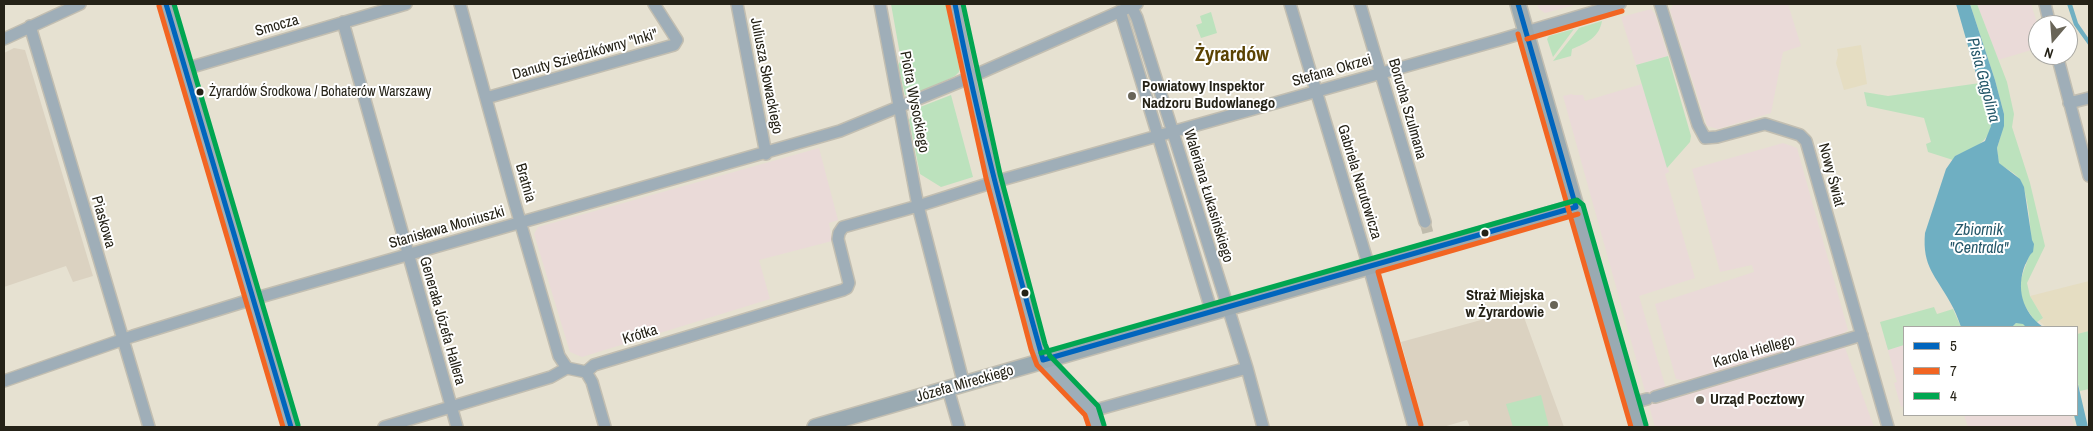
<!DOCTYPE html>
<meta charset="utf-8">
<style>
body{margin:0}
#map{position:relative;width:2093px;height:431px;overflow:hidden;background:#e6e1d1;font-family:"Archivo Narrow",sans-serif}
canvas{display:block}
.frame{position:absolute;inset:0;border:5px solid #252217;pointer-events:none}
.legend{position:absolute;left:1903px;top:326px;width:175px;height:90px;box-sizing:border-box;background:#fff;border:1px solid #a8a7a2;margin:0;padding:6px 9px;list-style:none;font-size:15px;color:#252217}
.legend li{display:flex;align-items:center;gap:10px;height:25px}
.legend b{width:25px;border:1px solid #a8a7a2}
.north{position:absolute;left:2028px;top:15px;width:50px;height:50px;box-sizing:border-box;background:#fff;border:1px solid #a8a7a2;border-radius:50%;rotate:198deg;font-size:14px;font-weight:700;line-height:20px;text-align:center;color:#252217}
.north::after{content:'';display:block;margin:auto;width:18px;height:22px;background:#696558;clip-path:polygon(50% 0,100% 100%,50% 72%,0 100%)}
</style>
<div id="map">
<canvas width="2093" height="431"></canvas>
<div class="frame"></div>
<ul class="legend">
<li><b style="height:6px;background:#0065bd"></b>5</li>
<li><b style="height:6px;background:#f26522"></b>7</li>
<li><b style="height:6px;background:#00a651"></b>4</li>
</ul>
<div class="north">N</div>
</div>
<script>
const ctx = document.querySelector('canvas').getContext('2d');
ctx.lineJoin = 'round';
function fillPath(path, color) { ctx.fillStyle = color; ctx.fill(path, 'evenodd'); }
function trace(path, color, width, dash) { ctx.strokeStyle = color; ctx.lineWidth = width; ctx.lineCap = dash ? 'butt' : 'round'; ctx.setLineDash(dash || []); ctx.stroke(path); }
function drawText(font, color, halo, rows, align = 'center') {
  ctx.font = font + ' "Archivo Narrow",sans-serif'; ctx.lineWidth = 4; ctx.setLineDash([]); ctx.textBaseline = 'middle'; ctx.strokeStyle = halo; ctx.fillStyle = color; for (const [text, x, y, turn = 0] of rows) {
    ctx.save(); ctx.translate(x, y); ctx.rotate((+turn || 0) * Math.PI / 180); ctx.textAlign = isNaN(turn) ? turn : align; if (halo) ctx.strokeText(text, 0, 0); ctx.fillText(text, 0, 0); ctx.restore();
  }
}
const commercial = new Path2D(`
 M 1537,4 L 1578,4 L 1545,13 L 1539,9 Z
 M 1679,4 L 1788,4 L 1801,46 L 1783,52 L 1771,113 L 1718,129 L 1707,126 L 1670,10 L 1673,5 Z
 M 1977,4 L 2031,4 L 2038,26 L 2038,48 L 1998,60 Z
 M 1651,9 L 1655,14 L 1668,56 L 1636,65 L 1621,17 Z
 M 1642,84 L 1669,172 L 1665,174 L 1695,278 L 1639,296 L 1669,399 L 1844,345 L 1874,427 L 1655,427 L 1563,96 L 1572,94 L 1573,95 L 1583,95 L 1585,101 Z
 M 1783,143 L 1797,148 L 1848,330 L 1837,338 L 1687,381 L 1676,379 L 1655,304 L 1754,272 L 1752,265 L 1720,272 L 1692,169 Z
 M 819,148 L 838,220 L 829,223 L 832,241 L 759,260 L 770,299 L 582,357 L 570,352 L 534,234 L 538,227 Z
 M 1904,334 L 1904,406 L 1901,407 L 1894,383 L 1897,382 L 1885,340 Z
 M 1964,415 L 2071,415 L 2074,427 L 1968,427 Z`);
const built = new Path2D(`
 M 1861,45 L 1867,84 L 1844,90 L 1836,63 L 1838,55 L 1837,49 Z
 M 2089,281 L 2089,331 L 2077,334 L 2077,327 L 2046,327 L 2039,321 L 2043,318 L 2030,296 Z`);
const education = new Path2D(`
 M 14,48 L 25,50 L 93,276 L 73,282 L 66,266 L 4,287 L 4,53 Z
 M 1521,309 L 1564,427 L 1470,427 L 1467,420 L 1443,427 L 1424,427 L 1401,342 Z`);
const green = new Path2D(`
 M 891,4 L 946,4 L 959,67 L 959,72 L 955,76 L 911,97 L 905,95 L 898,65 L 901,60 Z
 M 1970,4 L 1977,4 L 2007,82 L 2014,114 L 2012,127 L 2030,183 L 2045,246 L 2027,283 L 2030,296 L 2043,318 L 2030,327 L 2012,327 L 2016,323 L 2033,318 C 2029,312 2023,304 2021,298 C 2016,283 2027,266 2030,252 C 2033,239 2028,191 2020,180 C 2016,173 2005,168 1999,164 L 1997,148 L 2001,135 L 2004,114 L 1995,80 Z
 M 1211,12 L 1217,33 L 1201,38 L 1196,25 L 1202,23 L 1200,16 Z
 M 1602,21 C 1599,38 1586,43 1572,49 L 1571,56 L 1553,61 L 1579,28 Z
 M 1574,29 L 1553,57 L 1547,39 L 1549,36 Z
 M 1668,56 L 1691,136 L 1690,142 L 1667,168 L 1636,65 Z
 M 1980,83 L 1991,126 C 1987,145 1972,148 1955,156 L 1953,160 L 1928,152 L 1926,144 L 1931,142 L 1924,118 L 1867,106 L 1864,92 L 1888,96 Z
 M 951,95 L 973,177 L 941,187 L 920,174 L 909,120 L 915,109 Z
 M 1934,307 L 1937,314 L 1953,309 L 1961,327 L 1904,327 L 1904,345 L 1888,350 L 1880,322 Z
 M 2089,331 L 2089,389 L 2080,391 L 2077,380 L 2077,334 Z
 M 1541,395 L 1549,427 L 1513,427 L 1506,404 Z`);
const water = new Path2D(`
 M 1956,4 L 1970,4 L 1995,80 L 2004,114 L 2004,126 L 1997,148 L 1999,163 L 2020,179 L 2024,187 L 2032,240 L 2034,244 L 2033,252 C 2029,255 2028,260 2025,265 C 2016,288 2022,312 2043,327 L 2026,327 L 2023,324 L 2016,323 L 2012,327 L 1961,327 C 1958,319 1955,310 1950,302 C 1936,276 1922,267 1925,233 L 1946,169 L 1955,156 L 1985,141 L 1991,126 Z
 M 2067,4 L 2072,4 L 2078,23 L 2089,39 L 2089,46 L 2074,25 Z
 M 2077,380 L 2088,427 L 2077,427 L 2074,415 L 2077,415 Z`);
const streetTunnel = new Path2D(`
 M 1425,222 L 1429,237`);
const street = new Path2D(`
 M 166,4 L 291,427
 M 460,4 L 515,204 L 559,356 L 567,368
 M 737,4 L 766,154
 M 880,4 L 918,206 L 964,385
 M 955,4 C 977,119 1007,233 1038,346 L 1043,360 L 1092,411 L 1097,427
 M 1290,4 L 1369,267 L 1414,427
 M 1360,4 L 1425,222
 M 1660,4 L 1698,125 L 1705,138 L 1717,137 L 1765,124 L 1800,135 L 1806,141 L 1888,427
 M 2045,4 L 2050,25
 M 1131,6 L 1137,18 L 1247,368 L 1263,427
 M 1120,11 L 1212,313
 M 343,22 L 457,427
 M 30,26 L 149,427
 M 4,39 L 80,4
 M 2057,55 L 2089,176
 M 185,69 L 406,4
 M 486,98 L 674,45 L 677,40 L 654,4
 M 2069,103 L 2089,98
 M 586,372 L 592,382 L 605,427
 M 4,381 L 133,336 L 253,299 L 840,131 L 957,83 L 1137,4
 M 948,389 L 959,427
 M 1655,397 L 1862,335
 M 1632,403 L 1647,399
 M 1092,411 L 1247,368
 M 384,427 L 551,377 L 567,368 L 586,372 L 594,365 L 843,290 L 847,288 L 849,283 L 838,239 L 839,233 L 843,227 L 918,206 L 994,182 L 1499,40 L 1620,4`);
const secondary = new Path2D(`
 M 1518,4 L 1639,427
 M 815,427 L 1576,207`);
const bus1 = new Path2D(`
 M 166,4 L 291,427
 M 955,4 C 978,124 1010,242 1043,360
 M 1518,4 L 1576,207
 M 1043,360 L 1576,207`);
const bus2 = new Path2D(`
 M 948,5 L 986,178 L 1031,349 L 1037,365 L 1085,415 L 1089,427
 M 159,6 L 283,427
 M 1518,34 L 1631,427
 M 1527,39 L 1622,11
 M 1421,425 L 1378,272 L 1578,214`);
const bus3 = new Path2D(`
 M 174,4 L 298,425
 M 963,4 L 1000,174 L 1045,344 L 1050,356 L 1098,406 L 1104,425
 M 1041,353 L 1577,200 L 1583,205 L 1646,425`);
const markers = [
 [200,92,4.5,"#252217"],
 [1132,96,5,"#696558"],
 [1485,233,4.5,"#252217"],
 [1025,293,4.5,"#252217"],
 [1554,305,5,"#696558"],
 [1700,400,5,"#696558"]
];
const busNames = [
 ["Żyrardów Środkowa / Bohaterów Warszawy",209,92]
];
const streetNames = [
 ["Smocza",277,26,-16],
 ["Danuty Sziedzikówny \"Inki\"",585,55,-16],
 ["Stefana Okrzei",1332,71,-16],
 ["Juliusza Słowackiego",766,76,79],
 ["Piotra Wysockiego",914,102,79],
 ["Borucha Szulmana",1407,109,74],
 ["Nowy Świat",1831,175,75],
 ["Gabriela Narutowicza",1359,182,73],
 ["Bratnia",525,183,74],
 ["Waleriana Łukasińskiego",1208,196,73],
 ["Piaskowa",103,222,74],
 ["Stanisława Moniuszki",447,228,-16],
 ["Generała Józefa Hallera",442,321,74],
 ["Krótka",640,335,-17],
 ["Karola Hiellego",1754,352,-16],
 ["Józefa Mireckiego",965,384,-16]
];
const poiNames = [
 ["Powiatowy Inspektor",1142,87],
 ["Nadzoru Budowlanego",1142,104],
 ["Straż Miejska",1544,296,"right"],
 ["w Żyrardowie",1544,313,"right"],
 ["Urząd Pocztowy",1710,400]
];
const waterNames = [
 ["Pisia Gągolina",1983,80,75],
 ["Zbiornik",1979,231],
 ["\"Centrala\"",1979,249]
];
const districtNames = [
 ["Żyrardów",1232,56]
];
fillPath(commercial, '#eadad8');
fillPath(built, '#e5ddc2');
fillPath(education, '#dbd2c1');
fillPath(green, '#bce2bd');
fillPath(water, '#6fafc2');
trace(streetTunnel, '#bfbbac', 11, [11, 5.5]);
trace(street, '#c2beb1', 14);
trace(secondary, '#c2beb1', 18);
trace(street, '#9faeb8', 11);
trace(secondary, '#9aaab2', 15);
trace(bus1, '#0065bd', 5);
trace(bus2, '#f26522', 5);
trace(bus3, '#00a651', 5);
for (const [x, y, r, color] of markers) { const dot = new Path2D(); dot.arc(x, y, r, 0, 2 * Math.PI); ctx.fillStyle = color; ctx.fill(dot); trace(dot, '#fff', 2); }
drawText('14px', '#252217', '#fff', busNames, 'left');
drawText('15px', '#252217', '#fff', streetNames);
drawText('bold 15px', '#252217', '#fff', poiNames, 'left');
drawText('italic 16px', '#245769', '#fff', waterNames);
drawText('bold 20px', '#5b4303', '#fff', districtNames);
</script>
